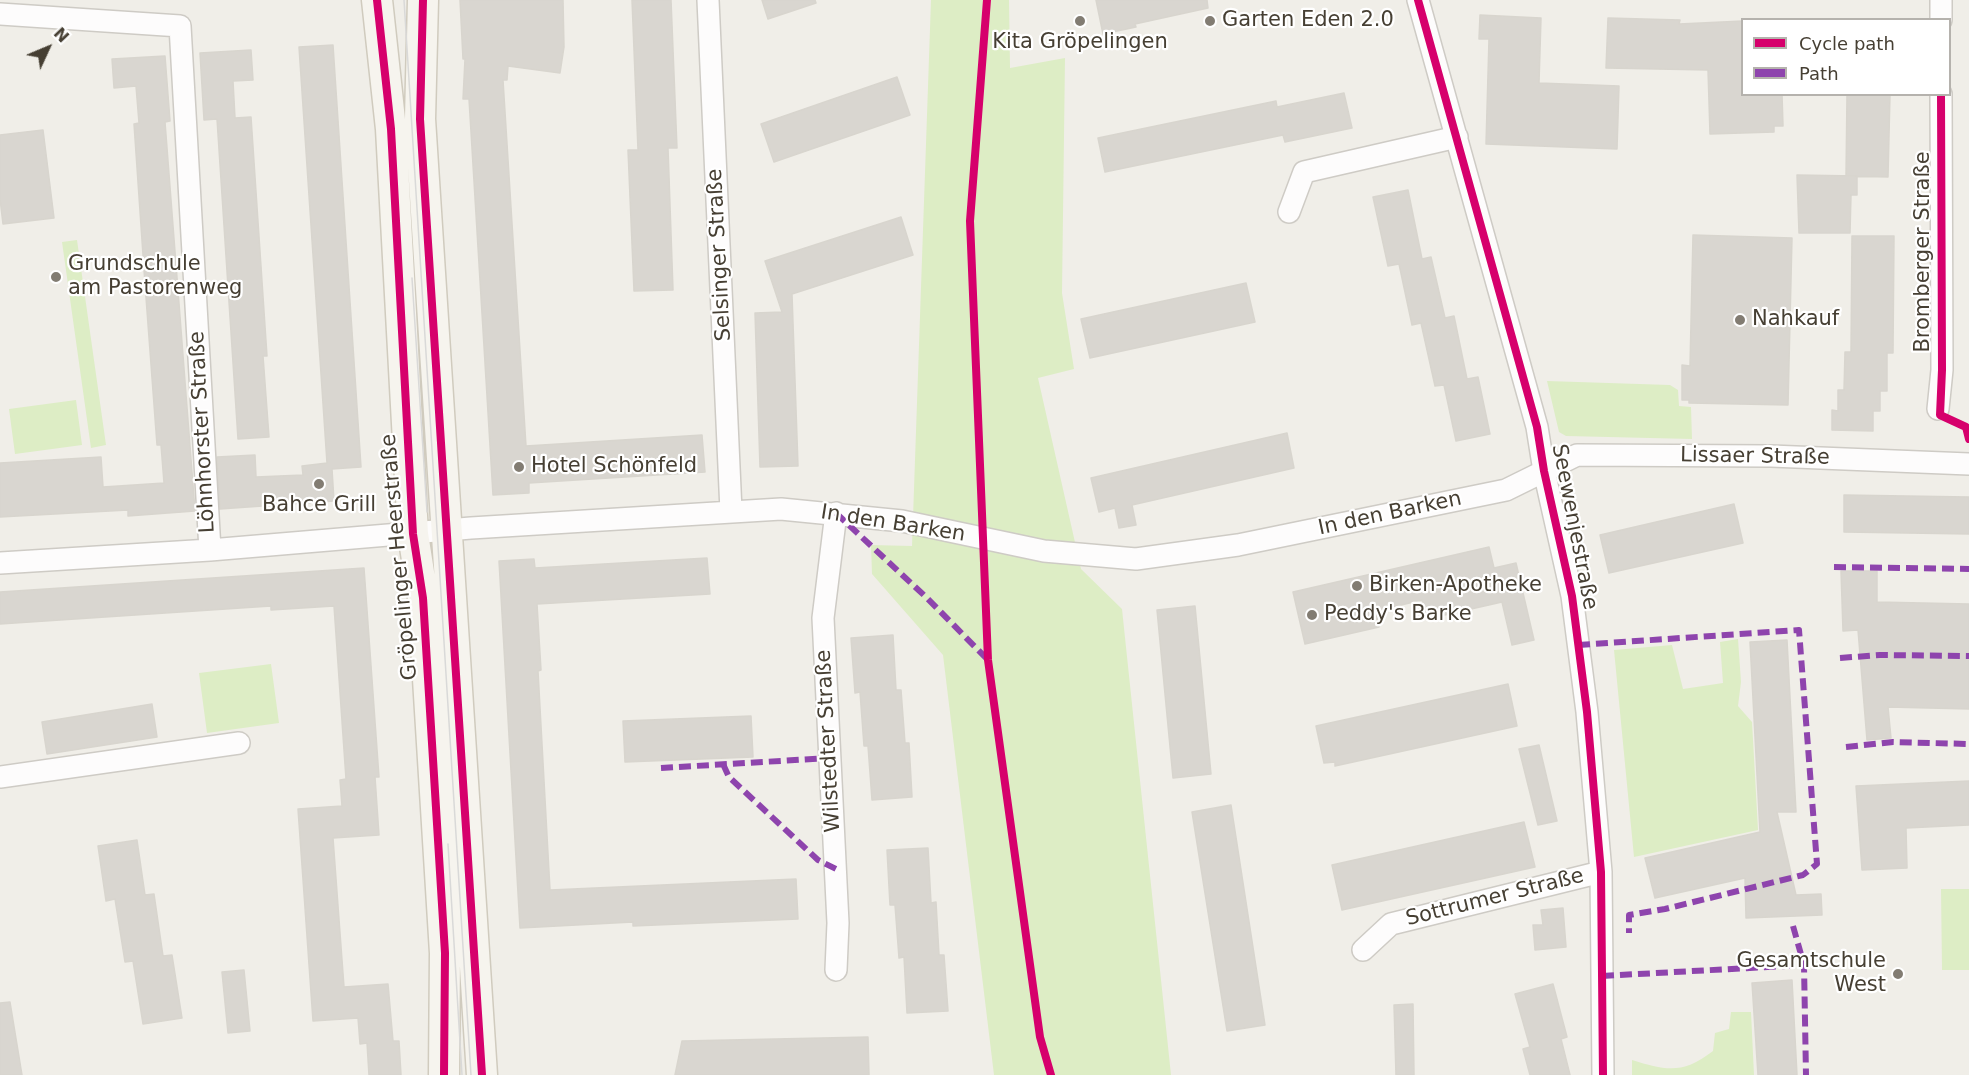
<!DOCTYPE html>
<meta charset="utf-8">
<style>
body{margin:0}
#map{position:relative;width:1969px;height:1075px;overflow:hidden;background:#f0eee8;font-family:"DejaVu Sans",sans-serif}
canvas{display:block}
.legend{position:absolute;left:1741px;top:18px;width:210px;height:78px;box-sizing:border-box;background:#fff;border:2px solid #b5b2ad;margin:0;padding:8px 10px;list-style:none;font-size:18px;color:#463f33}
.legend li{display:flex;align-items:center;gap:12px;height:30px}
.legend b{width:30px;border:2px solid #b5b2ad}
.north{position:absolute;left:18px;top:18px;width:60px;height:60px;-webkit-text-stroke:4px #fff;paint-order:stroke;rotate:46deg;font-size:16px;font-weight:700;line-height:24px;text-align:center;color:#463f33}
.north::after{content:'';display:block;margin:auto;width:21px;height:27px;background:#463f33;clip-path:polygon(50% 0,100% 100%,50% 72%,0 100%)}
</style>
<div id="map">
<canvas width="1969" height="1075"></canvas>
<ul class="legend">
<li><b style="height:8px;background:#d6006c"></b>Cycle path</li>
<li><b style="height:8px;background:#8e44ad"></b>Path</li>
</ul>
<div class="north">N</div>
</div>
<script>
const ctx = document.querySelector('canvas').getContext('2d');
ctx.lineJoin = 'round';
function fillPath(path, color) { ctx.fillStyle = color; ctx.fill(path, 'evenodd'); }
function trace(path, color, width, dash) { ctx.strokeStyle = color; ctx.lineWidth = width; ctx.lineCap = dash ? 'butt' : 'round'; ctx.setLineDash(dash || []); ctx.stroke(path); }
function drawText(font, color, halo, rows, align = 'center') {
  ctx.font = font + ' "DejaVu Sans",sans-serif'; ctx.lineWidth = 4.5; ctx.setLineDash([]); ctx.textBaseline = 'middle'; ctx.strokeStyle = halo; ctx.fillStyle = color; for (const [text, x, y, turn = 0] of rows) {
    ctx.save(); ctx.translate(x, y); ctx.rotate((+turn || 0) * Math.PI / 180); ctx.textAlign = isNaN(turn) ? turn : align; if (halo) ctx.strokeText(text, 0, 0); ctx.fillText(text, 0, 0); ctx.restore();
  }
}
const green = new Path2D(`
 M 931,0 L 1009,0 L 1010,68 L 1065,58 L 1062,293 L 1074,369 L 1038,378 L 1081,569 L 1122,609 L 1171,1075 L 994,1075 L 943,655 L 872,574 L 871,545 L 912,546 Z
 M 77,240 L 106,445 L 91,448 L 62,242 Z
 M 1547,381 L 1670,385 L 1678,390 L 1679,406 L 1691,407 L 1692,439 L 1566,436 L 1559,432 Z
 M 76,400 L 82,445 L 15,454 L 9,409 Z
 M 1738,639 L 1741,682 L 1738,706 L 1752,722 L 1758,830 L 1634,857 L 1614,650 L 1672,645 L 1683,689 L 1723,683 L 1720,642 Z
 M 271,664 L 279,723 L 207,733 L 199,673 Z
 M 1941,889 L 1969,889 L 1969,970 L 1942,970 Z
 M 1731,1012 L 1751,1012 L 1754,1075 L 1632,1075 L 1632,1060 C 1667,1071 1683,1074 1713,1051 L 1715,1033 L 1729,1029 Z`);
const building = new Path2D(`
 M 460,0 L 563,0 L 564,47 L 560,73 L 508,66 L 507,80 L 503,80 L 526,446 L 702,435 L 705,472 L 529,483 L 529,493 L 493,495 L 469,99 L 463,99 L 465,59 L 463,59 Z
 M 632,0 L 671,0 L 677,148 L 668,148 L 673,290 L 634,291 L 628,150 L 638,150 Z
 M 762,0 L 815,0 L 816,3 L 768,19 Z
 M 1096,0 L 1207,0 L 1208,8 L 1135,24 L 1136,27 L 1103,34 Z
 M 1480,15 L 1541,18 L 1539,83 L 1619,86 L 1617,149 L 1486,144 L 1489,39 L 1479,39 Z
 M 1608,18 L 1680,20 L 1679,24 L 1743,21 L 1743,94 L 1782,94 L 1783,126 L 1774,126 L 1774,132 L 1710,134 L 1708,70 L 1606,68 Z
 M 333,45 L 361,467 L 332,469 L 334,501 L 220,509 L 217,457 L 255,455 L 256,477 L 303,475 L 302,466 L 327,463 L 299,47 Z
 M 251,50 L 253,80 L 233,81 L 235,118 L 251,117 L 267,356 L 263,356 L 269,437 L 238,439 L 217,119 L 204,120 L 200,53 Z
 M 165,56 L 170,121 L 165,122 L 195,511 L 128,516 L 128,510 L 0,517 L 0,463 L 101,457 L 103,487 L 164,483 L 161,445 L 157,445 L 145,284 L 134,124 L 139,123 L 136,86 L 114,88 L 112,59 Z
 M 897,77 L 910,115 L 774,162 L 761,124 Z
 M 1344,93 L 1352,128 L 1285,142 L 1283,135 L 1105,172 L 1098,138 L 1276,101 L 1277,107 Z
 M 1847,94 L 1890,94 L 1888,177 L 1846,176 Z
 M 43,130 L 54,218 L 3,224 L 0,199 L 0,135 Z
 M 1797,175 L 1857,176 L 1857,195 L 1851,195 L 1850,233 L 1799,233 Z
 M 1408,190 L 1422,259 L 1431,257 L 1445,318 L 1454,316 L 1467,379 L 1478,377 L 1490,434 L 1456,441 L 1444,385 L 1435,386 L 1421,323 L 1412,325 L 1399,264 L 1388,266 L 1373,197 Z
 M 901,217 L 913,255 L 792,294 L 798,466 L 760,467 L 755,313 L 782,312 L 765,261 Z
 M 1693,235 L 1792,238 L 1788,405 L 1689,403 L 1689,400 L 1682,400 L 1682,365 L 1690,366 Z
 M 1852,236 L 1894,236 L 1893,353 L 1887,353 L 1887,391 L 1880,391 L 1880,411 L 1873,411 L 1873,431 L 1832,430 L 1832,410 L 1838,411 L 1838,390 L 1844,390 L 1845,352 L 1851,352 Z
 M 1246,283 L 1255,322 L 1090,358 L 1081,319 Z
 M 1287,433 L 1294,468 L 1132,505 L 1136,525 L 1119,528 L 1115,508 L 1099,512 L 1091,478 Z
 M 1844,495 L 1969,497 L 1969,534 L 1844,532 Z
 M 1734,504 L 1743,543 L 1609,573 L 1600,535 Z
 M 1489,547 L 1494,568 L 1516,563 L 1534,640 L 1512,645 L 1502,602 L 1427,619 L 1422,600 L 1376,611 L 1379,627 L 1305,644 L 1293,592 Z
 M 707,558 L 710,594 L 537,604 L 541,670 L 538,671 L 550,890 L 796,879 L 798,919 L 633,926 L 633,922 L 520,928 L 499,561 L 534,559 L 535,568 Z
 M 364,568 L 379,777 L 375,777 L 379,835 L 333,838 L 344,987 L 388,984 L 393,1041 L 399,1041 L 401,1075 L 369,1075 L 367,1043 L 360,1044 L 358,1018 L 313,1021 L 298,809 L 342,806 L 340,780 L 346,779 L 334,606 L 271,610 L 271,606 L 0,624 L 0,592 Z
 M 1841,571 L 1877,571 L 1877,602 L 1969,604 L 1969,709 L 1888,707 L 1891,738 L 1867,740 L 1858,630 L 1843,631 Z
 M 1195,606 L 1211,774 L 1173,778 L 1157,610 Z
 M 893,635 L 896,690 L 901,690 L 905,743 L 909,743 L 912,797 L 872,800 L 868,746 L 864,746 L 860,692 L 855,693 L 851,638 Z
 M 1787,640 L 1796,812 L 1777,812 L 1796,895 L 1821,894 L 1822,915 L 1746,918 L 1745,878 L 1655,898 L 1645,858 L 1760,832 L 1750,642 Z
 M 1508,684 L 1517,726 L 1335,766 L 1335,762 L 1324,763 L 1316,726 Z
 M 152,704 L 157,737 L 47,754 L 42,722 Z
 M 751,716 L 753,757 L 625,762 L 623,721 Z
 M 1539,745 L 1557,821 L 1538,825 L 1519,749 Z
 M 1969,781 L 1969,825 L 1906,828 L 1907,868 L 1862,870 L 1856,786 Z
 M 1231,805 L 1265,1025 L 1227,1031 L 1192,812 Z
 M 1524,822 L 1535,867 L 1342,910 L 1332,865 Z
 M 137,840 L 145,895 L 154,894 L 163,956 L 172,955 L 182,1018 L 143,1024 L 133,961 L 125,962 L 115,899 L 106,901 L 98,846 Z
 M 928,848 L 931,903 L 936,902 L 939,955 L 944,955 L 948,1011 L 907,1013 L 904,957 L 899,958 L 895,905 L 890,905 L 887,850 Z
 M 1563,908 L 1566,947 L 1535,950 L 1533,925 L 1543,925 L 1541,910 Z
 M 244,970 L 250,1031 L 228,1033 L 222,972 Z
 M 1792,980 L 1797,1075 L 1758,1075 L 1752,983 Z
 M 1553,984 L 1567,1037 L 1561,1039 L 1570,1075 L 1530,1075 L 1523,1049 L 1530,1047 L 1515,994 Z
 M 10,1002 L 22,1075 L 0,1075 L 0,1003 Z
 M 1413,1004 L 1414,1075 L 1396,1075 L 1394,1005 Z
 M 868,1037 L 869,1075 L 675,1075 L 682,1041 Z`);
const street = new Path2D(`
 M 708,0 L 731,511
 M 1418,0 L 1537,427 L 1544,471 L 1572,596 L 1587,712 L 1601,872 L 1603,1075
 M 1941,0 L 1941,20
 M 0,14 L 180,26 L 210,550
 M 1289,212 L 1304,172 L 1457,137
 M 1938,409 L 1942,370 L 1941,94
 M 836,513 L 823,618 L 838,923 L 836,970
 M 0,563 L 210,550 L 471,528 L 781,509 L 902,521 L 1044,551 L 1136,559 L 1238,545 L 1506,490 L 1577,455 L 1771,456 L 1969,464
 M 0,777 L 239,743
 M 1363,950 L 1391,924 L 1601,872`);
const secondary = new Path2D(`
 M 377,0 L 391,129 L 413,534 L 423,598 L 445,953 L 444,1075
 M 423,0 L 420,119 L 482,1075`);
const tram = new Path2D(`
 M 404,0 L 471,1075
 M 412,278 L 427,512
 M 448,844 L 462,1075`);
const quiet = new Path2D(`
 M 836,513 L 927,598 L 988,660
 M 1834,567 L 1969,569
 M 1578,645 L 1799,630 L 1817,864 L 1803,875 L 1665,909 L 1629,915 L 1629,933
 M 1840,658 L 1880,655 L 1969,656
 M 1846,747 L 1893,742 L 1969,744
 M 723,764 L 729,777 L 818,860 L 836,869
 M 661,768 L 830,758
 M 1793,926 L 1804,965 L 1806,1075
 M 1602,976 L 1804,965`);
const cycleway = new Path2D(`
 M 377,0 L 391,129 L 413,534 L 423,598 L 445,953 L 444,1075
 M 423,0 L 420,119 L 482,1075
 M 987,0 L 970,221 L 988,660 L 1040,1037 L 1051,1075
 M 1418,0 L 1537,427 L 1544,471 L 1572,596 L 1587,712 L 1601,872 L 1603,1075
 M 1941,94 L 1942,370 L 1940,415 L 1966,427 L 1969,439`);
const markers = [
 [1080,21,6,"#827c72"],
 [1210,21,6,"#827c72"],
 [56,277,6,"#827c72"],
 [1740,320,6,"#827c72"],
 [519,467,6,"#827c72"],
 [319,484,6,"#827c72"],
 [1357,586,6,"#827c72"],
 [1312,615,6,"#827c72"],
 [1898,974,6,"#827c72"]
];
const poiNames = [
 ["Garten Eden 2.0",1222,21],
 ["Kita Gröpelingen",1080,43,"center"],
 ["Grundschule",68,265],
 ["am Pastorenweg",68,289],
 ["Nahkauf",1752,320],
 ["Hotel Schönfeld",531,467],
 ["Bahce Grill",319,506,"center"],
 ["Birken-Apotheke",1369,586],
 ["Peddy's Barke",1324,615],
 ["Gesamtschule",1886,962,"right"],
 ["West",1886,986,"right"]
];
const streetNames = [
 ["Bromberger Straße",1924,252,-90],
 ["Selsinger Straße",720,255,-93],
 ["Löhnhorster Straße",203,432,-93],
 ["Lissaer Straße",1755,457,1],
 ["In den Barken",1390,514,-12],
 ["In den Barken",893,524,9],
 ["Seewenjestraße",1574,527,79],
 ["Gröpelinger Heerstraße",400,557,-95],
 ["Wilstedter Straße",829,741,-93],
 ["Sottrumer Straße",1495,898,-14]
];
fillPath(green, '#ddedc5');
fillPath(building, '#d9d6d0');
trace(building, '#d8d5ce', 1.5);
trace(street, '#cecbc5', 24);
trace(secondary, '#d0cbbe', 33);
trace(street, '#fdfcfc', 21);
trace(secondary, '#f6f4ee', 30);
trace(tram, '#d9d9d8', 1.5);
trace(quiet, '#8e44ad', 6, [12, 6]);
trace(cycleway, '#d6006c', 8);
for (const [x, y, r, color] of markers) { const dot = new Path2D(); dot.arc(x, y, r, 0, 2 * Math.PI); ctx.fillStyle = color; ctx.fill(dot); trace(dot, '#fff', 2); }
drawText('21px', '#463f33', '#fff', poiNames, 'left');
drawText('21px', '#463f33', '#fff', streetNames);
</script>
